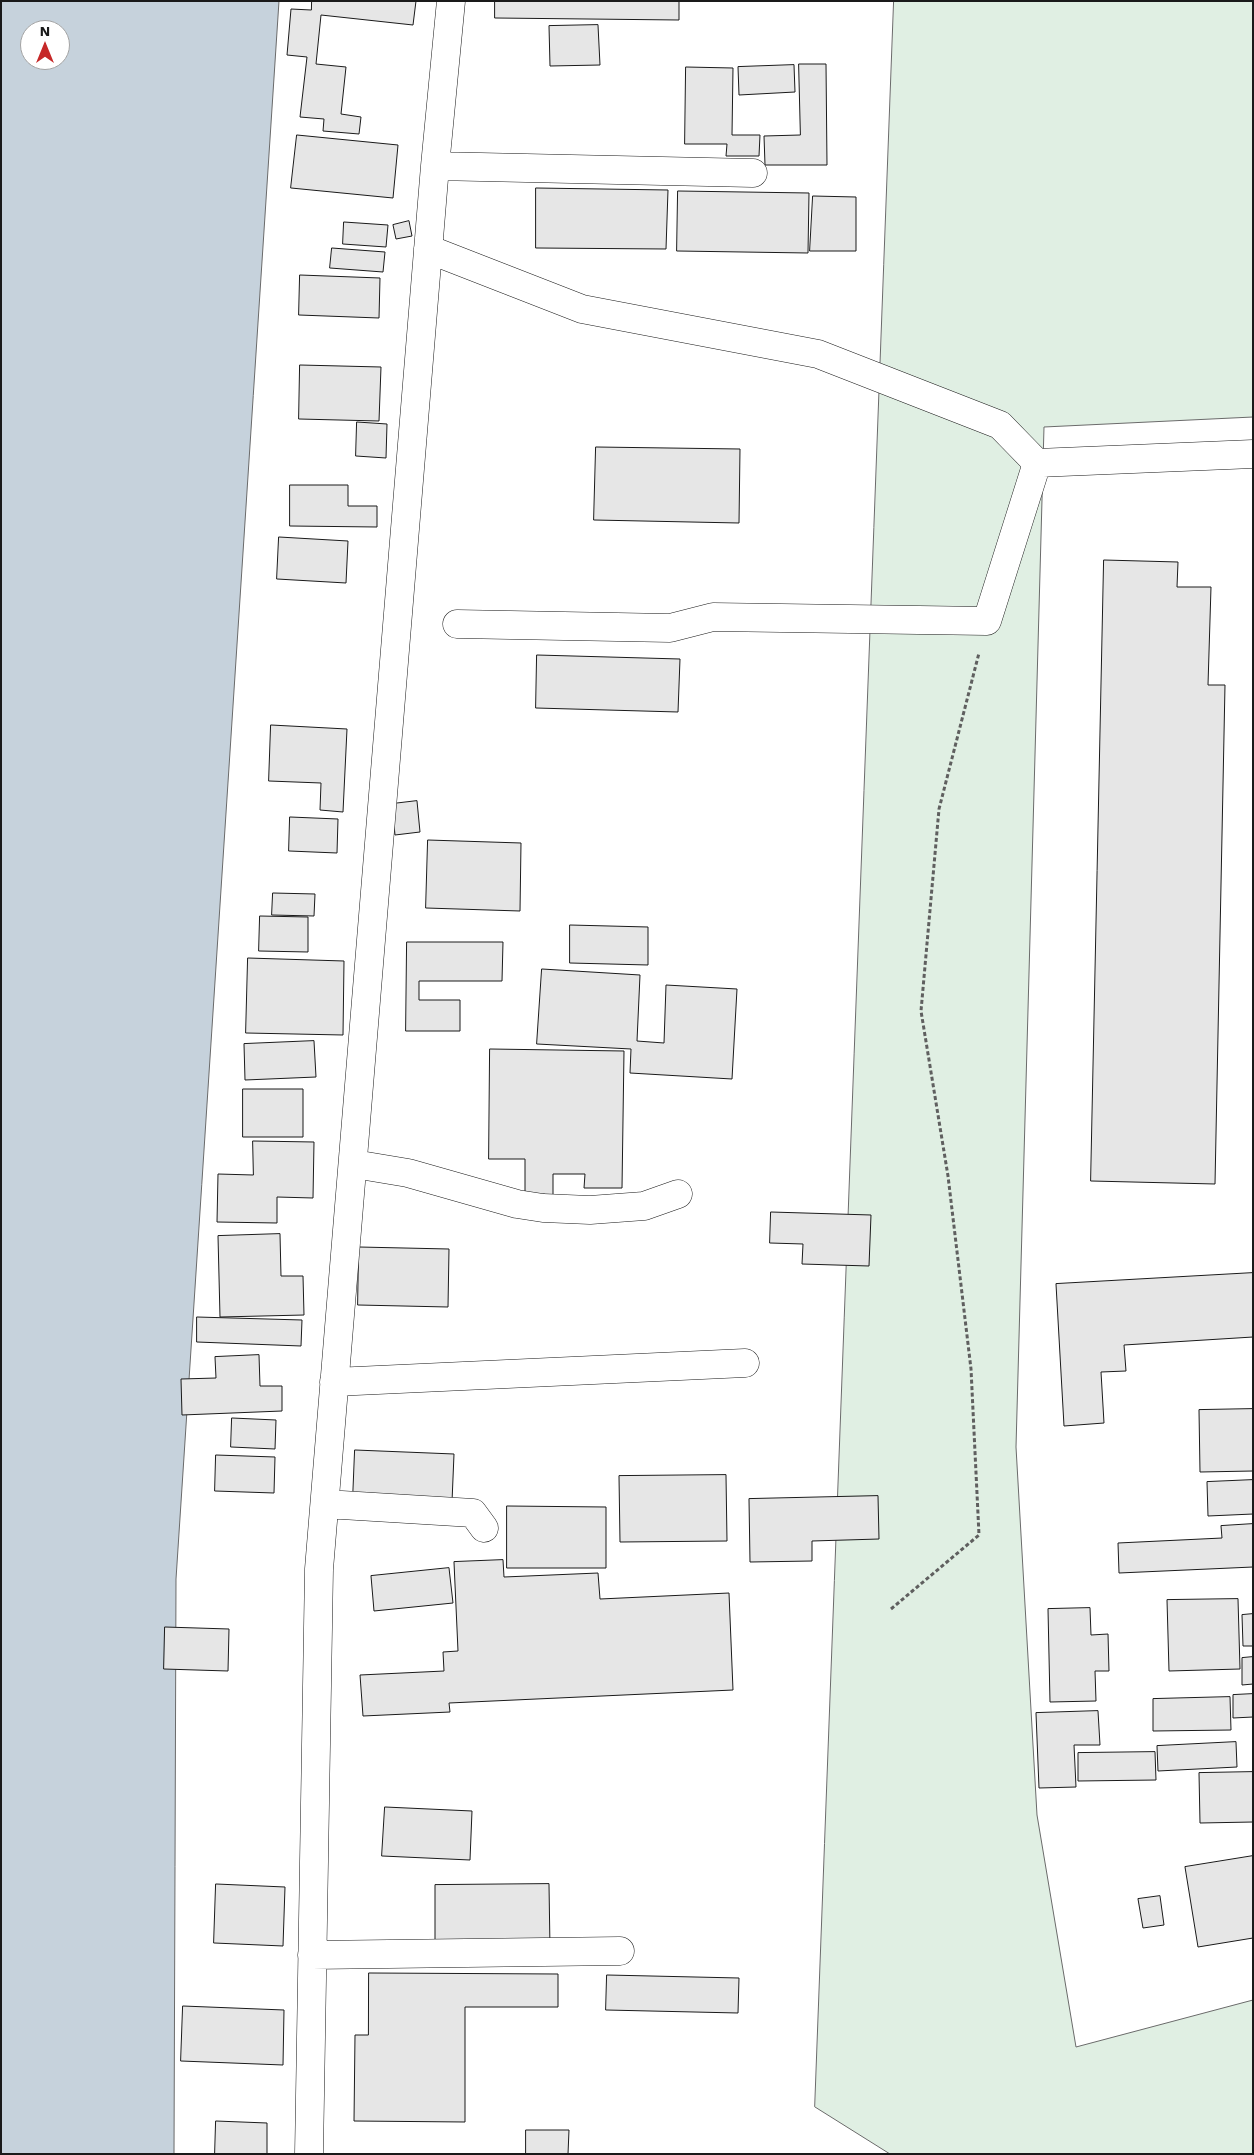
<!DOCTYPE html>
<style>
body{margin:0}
#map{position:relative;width:1254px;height:2155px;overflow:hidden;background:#fff;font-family:"Work Sans",sans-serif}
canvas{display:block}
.frame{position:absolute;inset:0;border:2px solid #1a1a1a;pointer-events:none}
.north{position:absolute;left:20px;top:20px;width:50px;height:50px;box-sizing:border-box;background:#fff;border:1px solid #a3a3a3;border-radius:50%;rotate:0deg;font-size:14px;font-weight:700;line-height:20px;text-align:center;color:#1a1a1a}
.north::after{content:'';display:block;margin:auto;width:18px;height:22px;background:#c62828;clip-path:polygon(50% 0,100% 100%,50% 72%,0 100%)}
</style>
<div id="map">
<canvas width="1254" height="2155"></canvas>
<div class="frame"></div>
<div class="north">N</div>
</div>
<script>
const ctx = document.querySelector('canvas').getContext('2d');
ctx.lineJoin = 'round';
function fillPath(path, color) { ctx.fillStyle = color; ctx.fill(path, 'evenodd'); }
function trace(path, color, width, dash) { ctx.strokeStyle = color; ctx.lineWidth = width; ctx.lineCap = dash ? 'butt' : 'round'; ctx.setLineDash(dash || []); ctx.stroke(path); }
const green = new Path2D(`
 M 894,1 L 1253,1 L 1253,417 L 1044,427 L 1016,1447 L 1037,1815 L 1076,2047 L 1253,2000 L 1253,2154 L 890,2154 L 815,2107 Z`);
const water = new Path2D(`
 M 1,1 L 279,1 L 176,1579 L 174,2154 L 1,2154 ZM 30,30 L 60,30 L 60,60 L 30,60 Z`);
const building = new Path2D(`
 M 312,1 L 416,1 L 413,25 L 321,15 L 316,64 L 346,67 L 341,114 L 361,117 L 359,134 L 323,131 L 324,119 L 300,117 L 307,57 L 287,55 L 291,9 L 311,10 Z
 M 495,1 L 679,1 L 679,20 L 495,18 Z
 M 598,25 L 600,65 L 550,66 L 549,26 Z
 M 799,64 L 826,64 L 827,165 L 765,165 L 764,136 L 800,135 Z
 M 794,65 L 795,92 L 739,95 L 738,67 Z
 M 686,67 L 733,68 L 732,135 L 760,135 L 759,156 L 726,156 L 727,144 L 685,144 Z
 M 297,135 L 398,145 L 393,198 L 291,188 Z
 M 536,188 L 668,190 L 666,249 L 536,248 Z
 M 678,191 L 809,193 L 808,253 L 677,251 Z
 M 813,196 L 856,197 L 856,251 L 810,251 Z
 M 409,221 L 412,236 L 396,239 L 393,225 Z
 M 344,222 L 388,225 L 386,247 L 343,244 Z
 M 332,248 L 385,252 L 383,272 L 330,268 Z
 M 300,275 L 380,278 L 379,318 L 299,315 Z
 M 300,365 L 381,367 L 379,421 L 299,419 Z
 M 357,422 L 387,424 L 386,458 L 356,456 Z
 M 596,447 L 740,449 L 739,523 L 594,520 Z
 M 290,485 L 348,485 L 348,506 L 377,506 L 377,527 L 290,526 Z
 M 279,537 L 348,541 L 346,583 L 277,579 Z
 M 1104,560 L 1178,562 L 1177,587 L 1211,587 L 1208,685 L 1225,685 L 1215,1184 L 1091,1181 Z
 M 537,655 L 680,659 L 678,712 L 536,708 Z
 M 271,725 L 347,729 L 343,812 L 320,810 L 321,783 L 269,781 Z
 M 417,801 L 420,832 L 395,835 L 392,804 Z
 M 290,817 L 338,819 L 337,853 L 289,851 Z
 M 428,840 L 521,843 L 520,911 L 426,908 Z
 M 273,893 L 315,894 L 314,916 L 272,915 Z
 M 260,916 L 308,917 L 308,952 L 259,951 Z
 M 570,925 L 648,927 L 648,965 L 570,963 Z
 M 407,942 L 503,942 L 502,981 L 419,981 L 419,1000 L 460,1000 L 460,1031 L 406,1031 Z
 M 248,958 L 344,961 L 343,1035 L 246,1033 Z
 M 542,969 L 640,975 L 637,1041 L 664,1043 L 666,985 L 737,989 L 732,1079 L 630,1073 L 631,1049 L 537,1044 Z
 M 314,1041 L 316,1077 L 245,1080 L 244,1044 Z
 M 490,1049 L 624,1051 L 622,1188 L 584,1188 L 585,1174 L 553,1174 L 553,1204 L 525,1204 L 525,1159 L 489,1159 Z
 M 243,1089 L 303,1089 L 303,1137 L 243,1137 Z
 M 253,1141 L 314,1142 L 313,1198 L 277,1197 L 277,1223 L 217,1222 L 218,1174 L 253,1175 Z
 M 771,1212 L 871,1215 L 869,1266 L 802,1264 L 803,1244 L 770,1243 Z
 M 280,1234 L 281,1276 L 303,1276 L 304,1315 L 220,1317 L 218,1236 Z
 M 359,1247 L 449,1249 L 448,1307 L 358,1305 Z
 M 1253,1273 L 1253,1337 L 1124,1345 L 1126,1371 L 1101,1372 L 1104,1423 L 1064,1426 L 1056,1284 Z
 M 197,1317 L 302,1320 L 301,1346 L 197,1342 Z
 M 259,1355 L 260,1386 L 282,1386 L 282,1411 L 182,1415 L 181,1379 L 216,1378 L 215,1357 Z
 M 1253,1409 L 1253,1471 L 1200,1472 L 1199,1410 Z
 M 232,1418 L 276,1420 L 275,1449 L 231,1447 Z
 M 355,1450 L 454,1454 L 452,1502 L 353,1499 Z
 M 216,1455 L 275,1457 L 274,1493 L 215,1491 Z
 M 726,1475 L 727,1541 L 620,1542 L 619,1476 Z
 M 1253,1480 L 1253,1514 L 1208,1516 L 1207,1482 Z
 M 878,1496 L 879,1539 L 812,1541 L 812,1561 L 750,1562 L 749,1499 Z
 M 507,1506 L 606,1507 L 606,1568 L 507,1568 Z
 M 1253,1524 L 1253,1567 L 1119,1573 L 1118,1543 L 1222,1538 L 1221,1526 Z
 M 503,1560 L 504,1577 L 598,1573 L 600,1599 L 729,1593 L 733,1690 L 449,1703 L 450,1712 L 363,1716 L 360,1675 L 444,1671 L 443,1652 L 458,1651 L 454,1562 Z
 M 449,1568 L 453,1603 L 374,1611 L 371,1576 Z
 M 1238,1599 L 1240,1669 L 1169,1671 L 1167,1600 Z
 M 1090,1608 L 1091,1635 L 1108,1634 L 1109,1671 L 1095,1671 L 1096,1701 L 1050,1702 L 1048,1609 Z
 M 1253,1614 L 1253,1646 L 1243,1646 L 1242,1615 Z
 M 165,1627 L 229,1629 L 228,1671 L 164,1669 Z
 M 1253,1657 L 1253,1684 L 1242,1685 L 1242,1658 Z
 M 1253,1694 L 1253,1717 L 1233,1718 L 1233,1695 Z
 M 1230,1697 L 1231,1730 L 1153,1731 L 1153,1699 Z
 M 1098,1711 L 1100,1745 L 1074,1745 L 1076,1787 L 1039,1788 L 1036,1713 Z
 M 1236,1742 L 1237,1767 L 1158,1771 L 1157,1746 Z
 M 1155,1752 L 1156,1780 L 1078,1781 L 1078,1753 Z
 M 1253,1772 L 1253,1822 L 1200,1823 L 1199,1773 Z
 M 385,1807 L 472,1811 L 470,1860 L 382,1856 Z
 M 1253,1856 L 1253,1938 L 1198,1947 L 1185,1867 Z
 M 216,1884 L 285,1887 L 283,1946 L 214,1943 Z
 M 549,1884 L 550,1949 L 435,1950 L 435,1885 Z
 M 1160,1896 L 1164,1925 L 1143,1928 L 1138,1899 Z
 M 369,1973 L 558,1974 L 558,2007 L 465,2007 L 465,2122 L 354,2121 L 355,2035 L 368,2035 Z
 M 607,1975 L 739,1978 L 738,2013 L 606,2010 Z
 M 183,2006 L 284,2010 L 283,2065 L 181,2061 Z
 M 216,2121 L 267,2123 L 267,2154 L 215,2154 Z
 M 526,2130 L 569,2130 L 568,2154 L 526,2154 Z`);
const path = new Path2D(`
 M 891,1609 L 979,1535 L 971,1369 L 948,1176 L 921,1011 L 939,809 L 979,653`);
const minor = new Path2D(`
 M 435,166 L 753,173
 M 428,249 L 582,309 L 818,354 L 1000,425 L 1037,463
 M 457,624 L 670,628 L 713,617 L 987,621 L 1037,463 L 1253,454
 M 354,1164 L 408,1173 L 517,1204 L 543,1208 L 590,1210 L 644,1206 L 678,1194
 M 334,1382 L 745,1363
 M 325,1504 L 473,1513 L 484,1528
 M 312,1955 L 620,1951
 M 309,2154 L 319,1569 L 435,166 L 451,1`);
fillPath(green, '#e0efe3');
trace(green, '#6a6a6a', 1);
fillPath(water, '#c6d2dc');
trace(water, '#6a6a6a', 1);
fillPath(building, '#e6e6e6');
trace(building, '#1a1a1a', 1);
trace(minor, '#1a1a1a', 29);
trace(path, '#5f5f5f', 3, [4, 2.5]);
trace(minor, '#fff', 28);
</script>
